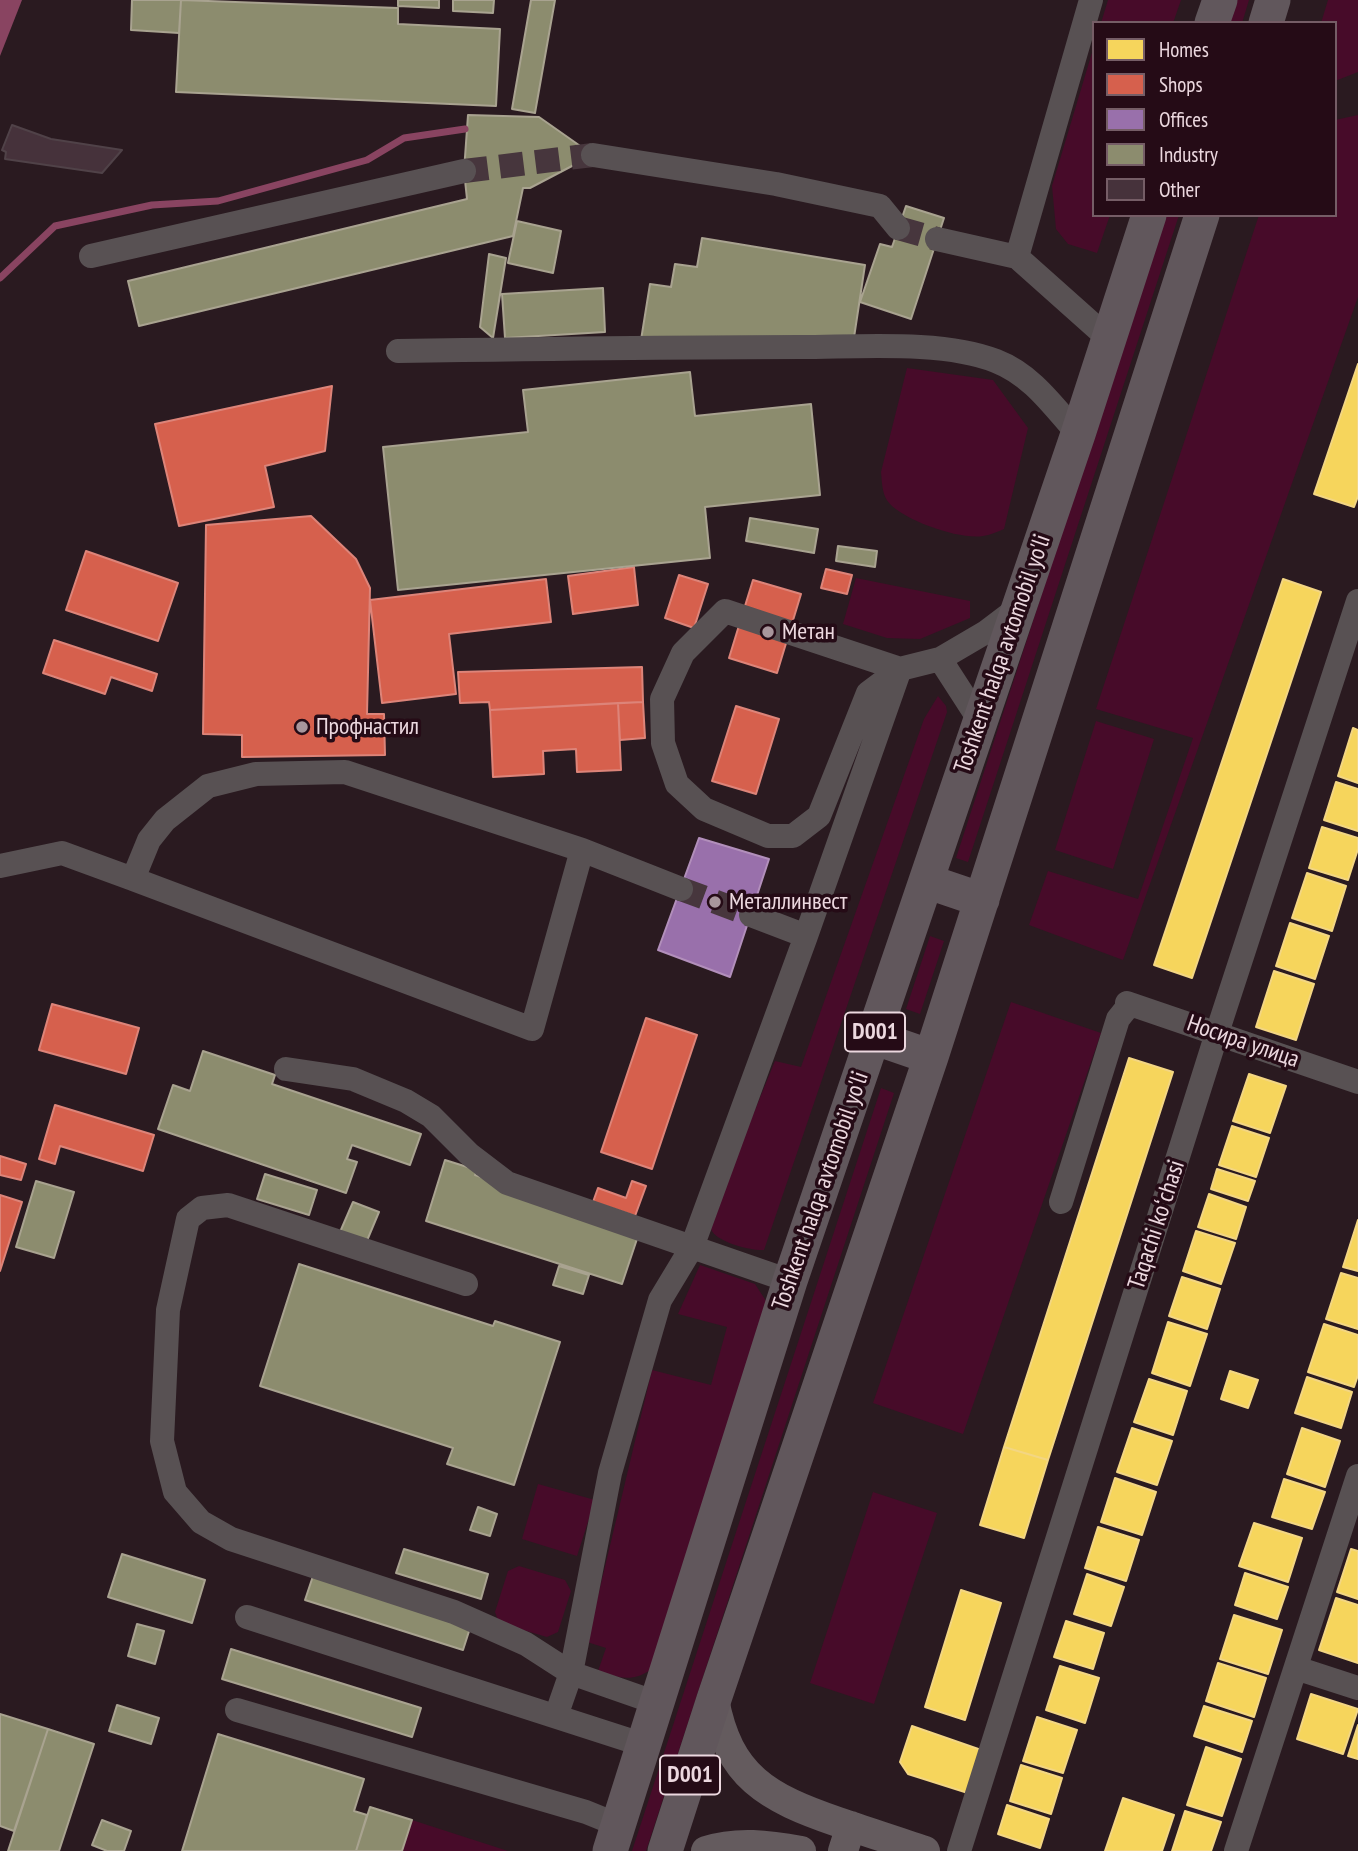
<!DOCTYPE html>
<meta charset="utf-8">
<style>
body{margin:0}
#map{position:relative;width:1358px;height:1851px;overflow:hidden;background:#2a1a20;font-family:"PT Sans Narrow",sans-serif}
canvas{display:block}
.legend{position:absolute;left:1092px;top:21px;width:245px;height:196px;box-sizing:border-box;background:#250b16;border:2px solid #755d66;margin:0;padding:9px 12px;list-style:none;font-size:21px;color:#ecd8df}
.legend li{display:flex;align-items:center;gap:14px;height:35px}
.legend b{width:35px;border:2px solid #755d66}
</style>
<div id="map">
<canvas width="1358" height="1851"></canvas>
<ul class="legend">
<li><b style="height:19px;background:#f6d55c"></b>Homes</li>
<li><b style="height:19px;background:#d6604d"></b>Shops</li>
<li><b style="height:19px;background:#9970ab"></b>Offices</li>
<li><b style="height:19px;background:#8c8c6e"></b>Industry</li>
<li><b style="height:19px;background:#46323b"></b>Other</li>
</ul>
</div>
<script>
const ctx = document.querySelector('canvas').getContext('2d');
ctx.lineJoin = 'round';
function fillPath(path, color) { ctx.fillStyle = color; ctx.fill(path, 'evenodd'); }
function trace(path, color, width, dash) { ctx.strokeStyle = color; ctx.lineWidth = width; ctx.lineCap = dash ? 'butt' : 'round'; ctx.setLineDash(dash || []); ctx.stroke(path); }
function drawText(font, color, halo, rows, align = 'center') {
  ctx.font = font + ' "PT Sans Narrow",sans-serif'; ctx.lineWidth = 7; ctx.setLineDash([]); ctx.textBaseline = 'middle'; ctx.strokeStyle = halo; ctx.fillStyle = color; for (const [text, x, y, turn = 0] of rows) {
    ctx.save(); ctx.translate(x, y); ctx.rotate((+turn || 0) * Math.PI / 180); ctx.textAlign = isNaN(turn) ? turn : align; if (halo) ctx.strokeText(text, 0, 0); ctx.fillText(text, 0, 0); ctx.restore();
  }
}
const green = new Path2D(`
 M 1108,0 L 1181,0 L 1173,23 L 1101,23 Z
 M 1235,0 L 1249,0 L 1242,23 L 1228,23 Z
 M 1328,0 L 1358,0 L 1358,72 L 1335,81 L 1335,23 L 1321,23 Z
 M 1094,46 L 1094,215 L 1110,215 L 1097,253 L 1068,244 L 1056,229 L 1052,186 Z
 M 1358,115 L 1358,297 L 1123,960 L 1029,925 L 1048,871 L 1138,899 L 1193,738 L 1096,709 L 1259,215 L 1335,215 L 1335,120 Z
 M 1165,215 L 1179,215 L 968,862 L 956,858 Z
 M 907,368 L 993,380 L 1028,428 L 1004,529 C 997,532 990,535 983,536 C 960,540 906,521 890,504 C 882,496 882,483 881,472 Z
 M 856,578 L 970,601 L 970,618 L 920,639 L 887,638 L 843,624 Z
 M 938,696 L 946,706 L 947,712 L 764,1250 C 752,1251 715,1242 711,1229 C 710,1225 711,1221 711,1217 L 775,1061 L 801,1067 L 924,719 Z
 M 1096,721 L 1154,739 L 1113,869 L 1055,850 Z
 M 930,936 L 944,941 L 920,1014 L 906,1009 Z
 M 1011,1002 L 1101,1033 L 963,1434 L 873,1403 Z
 M 881,1088 L 894,1093 L 646,1851 L 632,1851 Z
 M 700,1265 L 755,1284 L 768,1304 L 650,1670 C 632,1683 617,1677 598,1671 L 606,1648 L 587,1642 L 652,1370 L 711,1385 L 727,1327 L 678,1314 Z
 M 538,1484 L 595,1500 L 577,1556 L 522,1539 Z
 M 873,1492 L 937,1513 L 874,1704 L 810,1683 Z
 M 519,1566 L 565,1580 L 571,1591 L 558,1632 L 547,1637 L 499,1623 L 495,1612 L 508,1571 Z
 M 412,1820 L 508,1851 L 402,1851 Z`);
const water = new Path2D(`
 M 0,0 L 22,0 L 0,56 Z`);
const homes = new Path2D(`
 M 1358,364 L 1358,496 L 1354,507 L 1314,494 Z
 M 1283,579 L 1321,592 L 1192,978 L 1154,965 Z
 M 1353,728 L 1358,730 L 1358,783 L 1338,776 Z
 M 1336,782 L 1358,789 L 1358,831 L 1324,820 Z
 M 1322,827 L 1358,838 L 1358,849 L 1348,880 L 1309,868 Z
 M 1307,873 L 1346,886 L 1332,931 L 1292,918 Z
 M 1290,923 L 1329,936 L 1315,979 L 1276,966 Z
 M 1274,971 L 1314,984 L 1296,1040 L 1256,1027 Z
 M 1129,1058 L 1173,1072 L 1048,1460 L 1004,1447 Z
 M 1249,1074 L 1286,1086 L 1270,1133 L 1233,1121 Z
 M 1232,1126 L 1269,1138 L 1256,1177 L 1219,1165 Z
 M 1217,1169 L 1255,1181 L 1248,1201 L 1211,1189 Z
 M 1209,1194 L 1246,1207 L 1236,1239 L 1198,1227 Z
 M 1358,1220 L 1358,1271 L 1343,1267 Z
 M 1196,1231 L 1235,1243 L 1221,1284 L 1183,1271 Z
 M 1341,1273 L 1358,1278 L 1358,1329 L 1326,1319 Z
 M 1182,1277 L 1220,1289 L 1207,1329 L 1169,1316 Z
 M 1168,1322 L 1207,1334 L 1190,1386 L 1152,1373 Z
 M 1324,1324 L 1358,1335 L 1358,1375 L 1354,1387 L 1308,1372 Z
 M 1230,1371 L 1258,1380 L 1248,1408 L 1221,1399 Z
 M 1307,1377 L 1352,1392 L 1341,1428 L 1295,1413 Z
 M 1149,1379 L 1187,1391 L 1173,1435 L 1134,1422 Z
 M 1132,1428 L 1172,1441 L 1157,1485 L 1117,1472 Z
 M 1302,1428 L 1340,1441 L 1325,1487 L 1287,1474 Z
 M 1004,1447 L 1048,1460 L 1024,1538 L 980,1525 Z
 M 1115,1478 L 1156,1492 L 1142,1535 L 1101,1522 Z
 M 1284,1479 L 1325,1492 L 1312,1529 L 1272,1517 Z
 M 1254,1523 L 1302,1538 L 1288,1582 L 1239,1566 Z
 M 1098,1527 L 1139,1540 L 1126,1581 L 1085,1568 Z
 M 1351,1549 L 1358,1551 L 1358,1599 L 1337,1592 Z
 M 1245,1573 L 1288,1587 L 1277,1619 L 1235,1605 Z
 M 1087,1574 L 1124,1587 L 1111,1626 L 1074,1614 Z
 M 961,1590 L 1001,1603 L 965,1720 L 925,1707 Z
 M 1336,1598 L 1358,1605 L 1358,1663 L 1319,1650 Z
 M 1234,1615 L 1282,1630 L 1268,1674 L 1220,1659 Z
 M 1066,1621 L 1104,1633 L 1093,1669 L 1054,1657 Z
 M 1218,1663 L 1266,1678 L 1254,1717 L 1206,1701 Z
 M 1060,1666 L 1099,1678 L 1085,1723 L 1046,1710 Z
 M 1311,1694 L 1358,1709 L 1343,1754 L 1297,1739 Z
 M 1204,1706 L 1252,1721 L 1242,1752 L 1194,1736 Z
 M 1037,1717 L 1077,1730 L 1063,1773 L 1023,1761 Z
 M 1358,1725 L 1358,1759 L 1348,1756 Z
 M 912,1726 L 987,1752 L 971,1794 L 908,1774 L 900,1762 Z
 M 1206,1747 L 1241,1759 L 1222,1816 L 1187,1805 Z
 M 1021,1765 L 1062,1778 L 1051,1814 L 1010,1801 Z
 M 1123,1798 L 1174,1815 L 1162,1851 L 1105,1851 Z
 M 1007,1805 L 1049,1819 L 1040,1848 L 998,1834 Z
 M 1185,1811 L 1221,1822 L 1211,1851 L 1172,1851 Z`);
const shops = new Path2D(`
 M 332,386 L 325,451 L 265,466 L 274,507 L 179,526 L 155,424 Z
 M 311,516 L 356,559 L 370,588 L 367,714 L 384,714 L 385,755 L 242,757 L 242,735 L 203,734 L 206,525 Z
 M 86,551 L 178,583 L 158,641 L 66,610 Z
 M 634,567 L 638,605 L 573,614 L 568,576 Z
 M 826,569 L 852,575 L 847,594 L 821,588 Z
 M 679,575 L 708,584 L 694,628 L 665,618 Z
 M 546,579 L 551,622 L 449,634 L 456,694 L 382,703 L 370,600 Z
 M 753,580 L 801,594 L 777,673 L 729,658 Z
 M 54,640 L 157,674 L 152,691 L 111,677 L 105,694 L 43,673 Z
 M 642,667 L 643,702 L 490,710 L 489,702 L 460,703 L 458,672 Z
 M 643,702 L 645,738 L 620,740 L 618,703 Z
 M 618,703 L 621,770 L 577,772 L 576,749 L 543,751 L 544,774 L 493,777 L 490,710 Z
 M 736,706 L 779,719 L 756,794 L 712,781 Z
 M 52,1004 L 139,1028 L 126,1074 L 39,1050 Z
 M 646,1018 L 697,1035 L 652,1169 L 601,1152 Z
 M 55,1105 L 154,1135 L 143,1171 L 60,1146 L 55,1164 L 39,1159 Z
 M 0,1156 L 26,1164 L 21,1180 L 0,1175 Z
 M 632,1181 L 646,1186 L 635,1216 L 593,1202 L 598,1188 L 626,1198 Z
 M 0,1195 L 22,1202 L 0,1271 Z`);
const offices = new Path2D(`
 M 699,838 L 769,859 L 730,977 L 658,950 Z`);
const industry = new Path2D(`
 M 132,0 L 181,0 L 179,33 L 131,30 Z
 M 181,0 L 398,8 L 398,24 L 500,29 L 496,106 L 176,92 Z
 M 398,0 L 439,0 L 439,8 L 398,6 Z
 M 453,0 L 494,0 L 493,13 L 453,11 Z
 M 531,0 L 555,0 L 535,113 L 512,109 Z
 M 468,115 L 539,117 L 593,155 L 530,188 L 523,188 L 513,236 L 139,326 L 128,281 L 467,199 L 464,171 Z
 M 906,206 L 944,218 L 911,319 L 860,302 L 880,244 L 892,247 Z
 M 517,221 L 561,231 L 553,273 L 508,263 Z
 M 702,238 L 865,265 L 853,344 L 641,340 L 650,284 L 671,287 L 675,264 L 697,267 Z
 M 489,254 L 506,258 L 493,338 L 480,327 Z
 M 603,288 L 605,332 L 505,338 L 502,294 Z
 M 690,372 L 695,416 L 811,404 L 820,495 L 705,507 L 710,558 L 398,590 L 383,447 L 528,432 L 523,390 Z
 M 750,518 L 818,529 L 814,553 L 746,541 Z
 M 838,546 L 877,551 L 875,567 L 836,561 Z
 M 203,1051 L 275,1075 L 272,1084 L 421,1134 L 410,1165 L 352,1145 L 347,1159 L 357,1162 L 346,1193 L 158,1129 L 173,1085 L 190,1091 Z
 M 445,1160 L 477,1170 L 475,1175 L 526,1192 L 638,1236 L 622,1284 L 426,1221 Z
 M 265,1174 L 317,1190 L 309,1215 L 257,1199 Z
 M 36,1181 L 74,1192 L 54,1258 L 16,1247 Z
 M 353,1202 L 379,1212 L 366,1243 L 340,1232 Z
 M 299,1264 L 493,1326 L 495,1321 L 560,1342 L 514,1485 L 447,1464 L 453,1448 L 260,1386 Z
 M 559,1266 L 589,1275 L 583,1294 L 553,1285 Z
 M 478,1507 L 497,1514 L 490,1536 L 470,1530 Z
 M 404,1549 L 488,1574 L 481,1599 L 396,1573 Z
 M 122,1554 L 205,1580 L 192,1623 L 108,1597 Z
 M 313,1576 L 471,1625 L 463,1650 L 305,1600 Z
 M 137,1624 L 164,1631 L 155,1664 L 128,1656 Z
 M 231,1649 L 421,1708 L 412,1737 L 222,1679 Z
 M 117,1705 L 159,1718 L 151,1744 L 109,1731 Z
 M 0,1714 L 48,1729 L 14,1831 L 0,1826 Z
 M 48,1729 L 94,1744 L 59,1851 L 8,1851 Z
 M 218,1734 L 364,1779 L 354,1811 L 367,1815 L 356,1851 L 182,1851 Z
 M 370,1807 L 412,1820 L 402,1851 L 356,1851 Z
 M 102,1820 L 131,1831 L 124,1851 L 107,1851 L 92,1845 Z`);
const stream = new Path2D(`
 M 0,278 L 55,226 L 152,205 L 218,201 L 367,160 L 404,138 L 465,129`);
const building = new Path2D(`
 M 12,125 L 51,139 L 122,150 L 102,173 L 5,159 L 6,152 L 2,150 Z`);
const minorTunnel = new Path2D(`
 M 464,171 L 593,155
 M 898,228 L 937,239
 M 681,889 L 751,915`);
const minor = new Path2D(`
 M 593,155 L 776,184 L 880,206 L 898,228
 M 937,239 L 1017,257 L 1109,339
 M 91,256 L 464,171
 M 1017,257 L 1091,0
 M 398,351 C 532,349 667,347 801,347 C 858,347 944,340 996,361 C 1032,375 1053,406 1078,434
 M 725,611 L 900,669 L 868,693 L 819,816 L 793,836 L 768,836 L 704,809 L 677,784 L 663,743 L 662,699 L 683,653 Z
 M 940,659 L 980,721
 M 582,850 L 532,1029 L 133,879 L 149,840 L 165,820 L 208,786 L 256,774 L 345,772 L 582,850 L 681,889
 M 0,866 L 62,853 L 133,879
 M 751,915 L 806,936 L 900,669 L 940,659 L 986,632 L 1019,607
 M 1127,1003 L 1358,1082
 M 286,1069 L 353,1079 L 406,1101 L 431,1116 L 469,1154 L 507,1183 L 790,1281
 M 1061,1202 L 1118,1019 L 1130,1004
 M 466,1284 L 228,1205 L 202,1208 L 188,1219 L 168,1310 L 162,1441 L 175,1492 L 201,1522 L 231,1539 L 454,1612 L 526,1644 L 571,1673 L 556,1716
 M 247,1617 L 644,1745
 M 1296,1668 L 1358,1688
 M 657,1703 L 571,1673 L 610,1473 L 660,1300 L 692,1247 L 806,936
 M 237,1710 L 586,1812 L 618,1825
 M 959,1851 L 1217,1033 L 1358,601
 M 1236,1851 L 1358,1476`);
const major = new Path2D(`
 M 714,1699 C 728,1777 768,1798 838,1822 C 867,1832 896,1841 925,1851
 M 706,1851 C 737,1841 769,1845 801,1851
 M 843,1851 L 851,1826`);
const highway = new Path2D(`
 M 1212,23 L 1220,0
 M 1266,23 L 1273,0
 M 926,881 L 982,900
 M 873,1037 L 931,1057
 M 610,1851 L 790,1281 L 1078,434 L 1149,215
 M 665,1851 L 714,1699 L 931,1057 L 1202,215`);
const markers = [
 [768,632,7,"#a8969c"],
 [302,727,7,"#a8969c"],
 [715,902,7,"#a8969c"]
];
const shields = [
 [875,1032,60],
 [690,1775,60]
];
const shieldNames = [
 ["D001",875,1032],
 ["D001",690,1775]
];
const poiNames = [
 ["Метан",782,632],
 ["Профнастил",316,727],
 ["Металлинвест",729,902]
];
const streetNames = [
 ["Toshkent halqa avtomobil yo'li",1003,654,-71],
 ["Носира улица",1243,1042,19],
 ["Toshkent halqa avtomobil yo'li",821,1191,-71],
 ["Taqachi koʻchasi",1157,1225,-72]
];
fillPath(green, '#470b29');
fillPath(water, '#894461');
fillPath(homes, '#f6d55c');
trace(homes, '#f3d683', 2);
fillPath(shops, '#d6604d');
trace(shops, '#dd8479', 2);
fillPath(offices, '#9970ab');
trace(offices, '#b28fbb', 2);
fillPath(industry, '#8c8c6e');
trace(industry, '#a9a390', 2);
trace(stream, '#894461', 7);
fillPath(building, '#46323b');
trace(building, '#504248', 2);
trace(minorTunnel, '#47363d', 24, [24, 12]);
trace(minor, '#585153', 24);
trace(major, '#645b5e', 30);
trace(highway, '#61575c', 35);
for (const [x, y, r, color] of markers) { const dot = new Path2D(); dot.arc(x, y, r, 0, 2 * Math.PI); ctx.fillStyle = color; ctx.fill(dot); trace(dot, '#250b16', 2.5); }
for (const [x, y, w] of shields) { const box = new Path2D(); box.roundRect(x - w / 2, y - 19.5, w, 39, 5); ctx.fillStyle = '#250b16'; ctx.fill(box); trace(box, '#ecd8df', 2); }
drawText('bold 23px', '#ecd8df', null, shieldNames);
drawText('24px', '#ecd8df', '#250b16', poiNames, 'left');
drawText('24px', '#ecd8df', '#250b16', streetNames);
</script>
